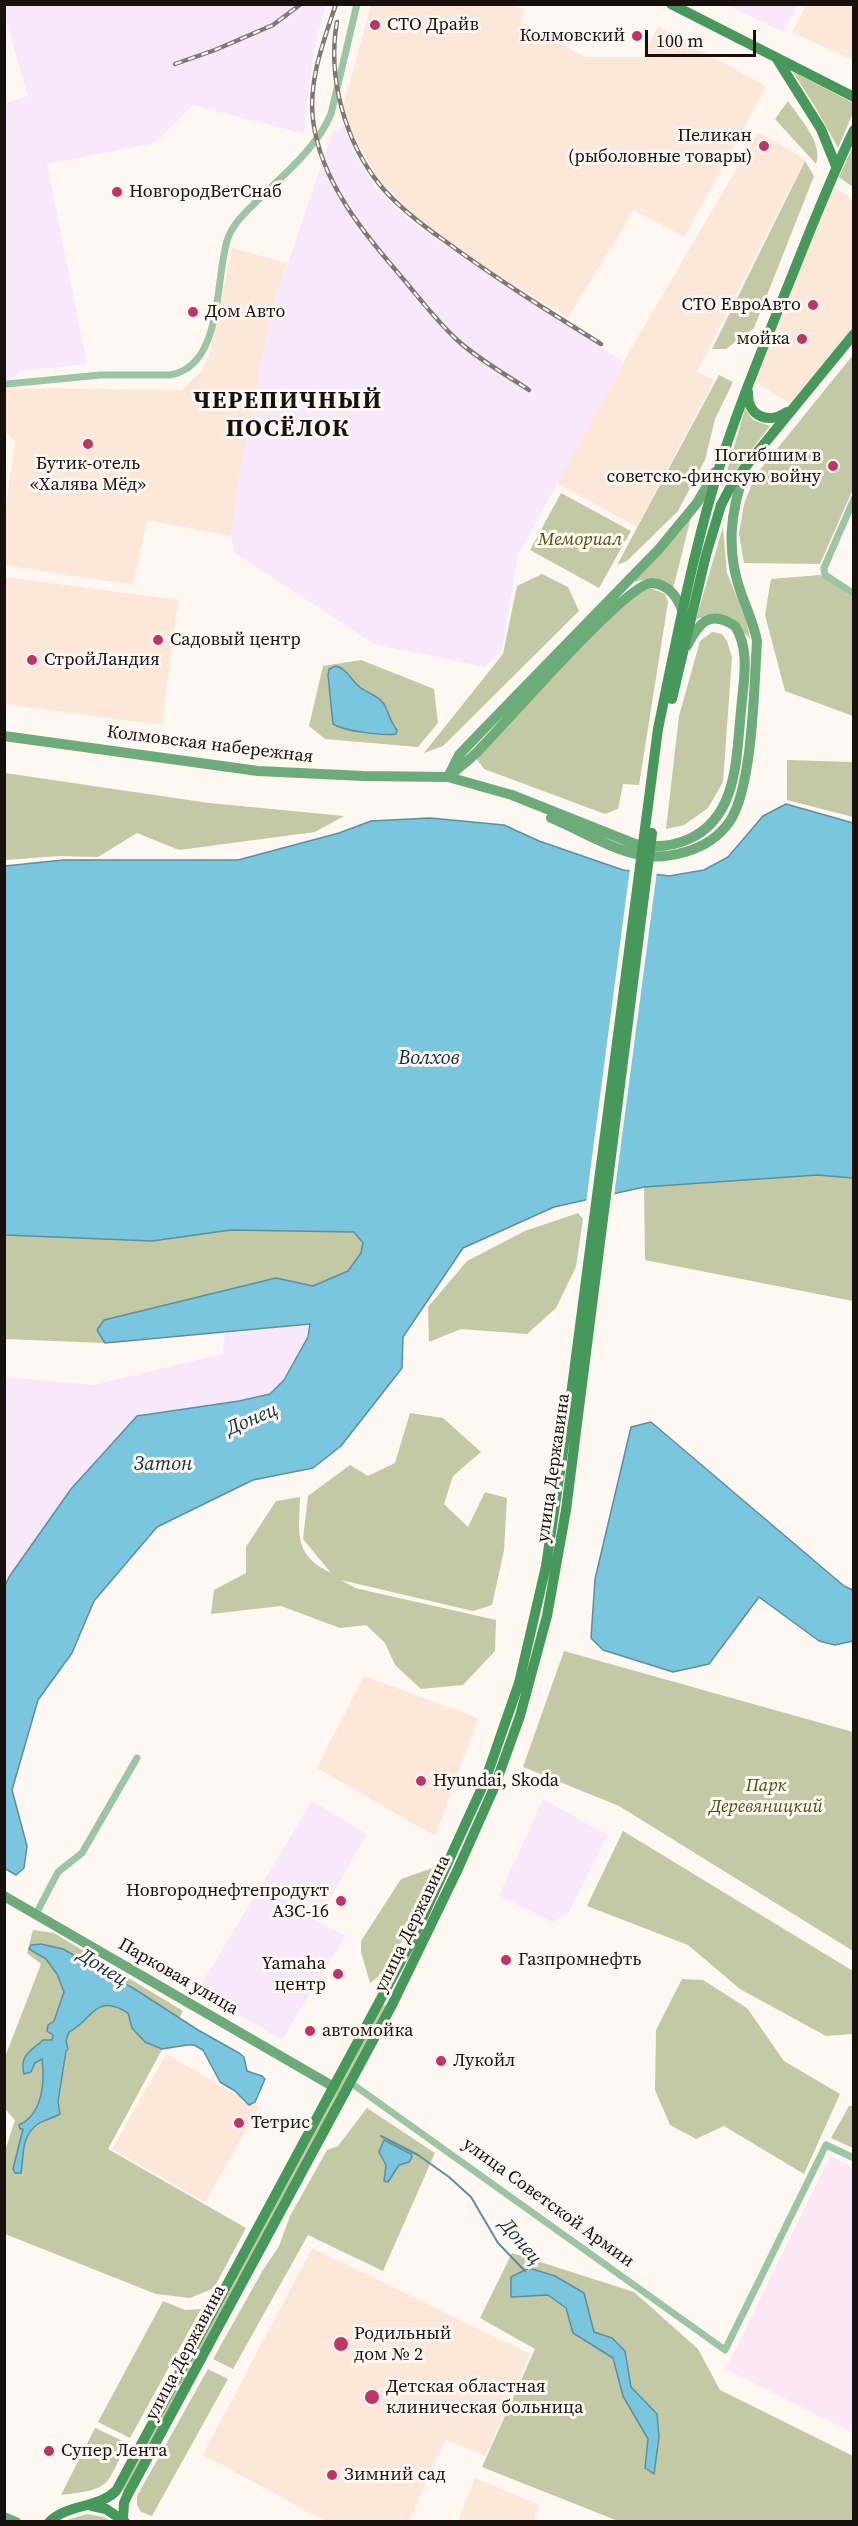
<!DOCTYPE html>
<meta charset="utf-8">
<style>
body{margin:0}
#map{position:relative;width:858px;height:2526px;overflow:hidden;background:#fef7f2;font-family:"Source Serif 4",serif}
canvas{display:block}
.frame{position:absolute;inset:0;border:6px solid #17100c;pointer-events:none}
.scale{position:absolute;left:645px;top:30px;width:111px;height:27px;box-sizing:border-box;border:3px solid #17100c;border-top:0;padding-left:8px;font-size:18px;line-height:21px;white-space:nowrap;color:#17100c;-webkit-text-stroke:4px #fef7f2;paint-order:stroke}
</style>
<div id="map">
<canvas width="858" height="2526"></canvas>
<div class="frame"></div>
<div class="scale">100 m</div>
</div>
<script>
const ctx = document.querySelector('canvas').getContext('2d');
ctx.lineJoin = 'round';
function fillPath(path, color) { ctx.fillStyle = color; ctx.fill(path, 'evenodd'); }
function trace(path, color, width, dash) { ctx.strokeStyle = color; ctx.lineWidth = width; ctx.lineCap = dash ? 'butt' : 'round'; ctx.setLineDash(dash || []); ctx.stroke(path); }
function drawText(font, color, halo, rows, align = 'center') {
  ctx.font = font + ' "Source Serif 4",serif'; ctx.lineWidth = 6; ctx.setLineDash([]); ctx.textBaseline = 'middle'; ctx.strokeStyle = halo; ctx.fillStyle = color; for (const [text, x, y, turn = 0] of rows) {
    ctx.save(); ctx.translate(x, y); ctx.rotate((+turn || 0) * Math.PI / 180); ctx.textAlign = isNaN(turn) ? turn : align; if (halo) ctx.strokeText(text, 0, 0); ctx.fillText(text, 0, 0); ctx.restore();
  }
}
const built = new Path2D(`
 M 371,5 L 513,5 L 525,10 L 520,21 L 585,57 L 642,57 L 658,27 L 766,86 L 684,237 L 634,210 L 568,317 L 479,264 L 414,215 L 377,177 L 341,114 Z
 M 806,5 L 853,5 L 853,60 L 792,32 Z
 M 758,132 L 805,159 L 697,371 L 714,380 L 637,527 L 557,483 L 634,344 Z
 M 833,187 L 847,195 L 853,203 L 853,327 L 790,403 L 754,382 Z
 M 232,248 L 287,263 L 271,313 L 240,474 L 231,536 L 147,520 L 133,585 L 5,565 L 5,515 L 15,441 L 5,432 L 4,388 L 182,390 L 203,370 L 210,352 Z
 M 5,577 L 178,600 L 162,725 L 5,704 Z
 M 364,1676 L 478,1718 L 435,1836 L 317,1768 Z
 M 166,2054 L 259,2107 L 205,2202 L 112,2149 Z
 M 312,2248 L 530,2354 L 485,2456 L 445,2439 L 409,2521 L 326,2521 L 203,2455 Z
 M 475,2478 L 539,2505 L 533,2521 L 458,2521 Z`);
const industrial = new Path2D(`
 M 5,5 L 326,5 L 313,54 L 304,134 L 193,105 L 155,143 L 47,164 L 87,364 L 20,371 L 5,385 L 5,103 L 28,96 L 5,17 Z
 M 727,5 L 798,4 L 798,5 L 783,32 Z
 M 344,126 L 357,158 L 376,188 L 406,218 L 466,260 L 624,362 L 518,555 L 502,650 L 485,667 L 374,644 L 235,553 L 231,536 L 240,474 L 271,313 L 333,131 Z
 M 310,1324 L 308,1337 L 284,1380 L 270,1394 L 239,1401 L 110,1444 L 71,1489 L 9,1577 L 5,1588 L 5,1377 L 93,1385 L 223,1354 L 225,1333 Z
 M 543,1799 L 608,1835 L 568,1913 L 553,1922 L 499,1896 Z
 M 312,1801 L 367,1834 L 317,1921 L 345,1936 L 282,2040 L 198,1990 Z`);
const education = new Path2D(`
 M 830,2156 L 853,2167 L 853,2433 L 726,2369 Z`);
const green = new Path2D(`
 M 793,72 L 853,103 L 853,113 L 838,148 L 817,110 Z
 M 788,101 C 799,118 824,143 816,164 L 775,119 Z
 M 853,146 L 853,187 L 839,177 Z
 M 805,161 L 814,176 L 754,328 L 726,349 L 712,349 Z
 M 853,355 L 853,489 L 820,564 L 744,563 L 739,534 L 744,504 L 755,476 Z
 M 719,375 L 733,382 L 715,419 L 705,460 L 678,511 L 627,561 L 617,565 Z
 M 745,409 L 753,420 L 770,426 L 722,488 Z
 M 561,493 L 631,531 L 599,588 L 530,550 Z
 M 691,517 L 673,589 L 650,579 L 632,582 Z
 M 723,527 L 727,573 L 747,622 L 750,639 C 730,616 726,613 696,619 Z
 M 542,574 L 568,587 L 579,611 L 443,746 L 424,753 L 503,654 L 517,586 Z
 M 820,575 L 853,598 L 853,716 L 785,691 L 765,615 L 771,579 Z
 M 650,588 L 665,594 L 668,602 L 639,785 L 623,784 L 618,809 L 605,814 L 484,769 L 476,758 L 615,612 L 638,593 Z
 M 712,632 L 722,634 L 727,641 L 732,657 L 723,782 L 708,808 L 684,825 L 666,829 L 679,716 L 700,641 Z
 M 361,660 L 434,689 L 438,723 L 418,747 L 325,739 L 309,726 L 323,666 Z
 M 787,760 L 853,762 L 853,817 L 787,800 Z
 M 5,773 L 209,803 L 344,816 L 315,832 L 179,850 L 137,833 L 98,857 L 59,856 L 5,860 Z
 M 817,1175 L 853,1178 L 853,1301 L 645,1260 L 644,1187 Z
 M 578,1213 L 583,1219 L 576,1267 L 556,1308 L 527,1334 L 461,1329 L 429,1342 L 428,1307 L 467,1261 L 525,1231 Z
 M 231,1230 L 354,1232 L 363,1243 L 361,1253 L 348,1271 L 313,1287 L 276,1278 L 104,1320 L 97,1330 L 105,1343 L 5,1339 L 4,1235 L 152,1241 Z
 M 410,1413 L 443,1418 L 481,1452 L 453,1476 L 444,1504 L 468,1527 L 485,1492 L 507,1498 L 504,1550 L 492,1605 L 473,1611 L 341,1580 L 355,1588 L 496,1620 L 495,1651 L 463,1685 L 421,1689 L 395,1665 L 385,1643 L 366,1625 L 340,1628 L 281,1606 L 211,1614 L 214,1590 L 246,1573 L 246,1547 L 276,1501 L 300,1497 C 299,1533 293,1555 331,1573 L 303,1539 L 308,1496 L 350,1465 L 368,1476 L 395,1463 Z
 M 564,1651 L 853,1732 L 853,1951 L 619,1806 L 523,1767 Z
 M 623,1831 L 853,1971 L 853,2034 L 826,2036 L 740,1989 L 688,1945 L 587,1906 Z
 M 436,1867 L 439,1867 L 439,1871 C 427,1893 389,1974 370,1983 L 361,1952 L 361,1941 L 401,1879 Z
 M 33,1930 L 54,1933 L 183,2011 L 108,2149 L 246,2228 L 214,2288 L 190,2298 L 156,2294 L 5,2234 L 5,2151 L 15,2120 L 5,2109 L 5,2057 L 41,1964 L 27,1953 Z
 M 682,1979 L 703,1980 L 747,2008 L 784,2061 L 840,2094 L 804,2174 L 724,2126 L 696,2139 L 670,2125 L 655,2090 L 656,2030 Z
 M 383,2004 L 388,2007 L 125,2492 L 121,2490 Z
 M 849,2106 L 853,2106 L 853,2148 L 831,2138 Z
 M 367,2108 L 435,2153 L 383,2271 L 308,2235 L 233,2369 L 213,2359 L 263,2270 L 279,2246 L 290,2216 L 327,2150 L 338,2146 Z
 M 512,2253 L 634,2292 L 698,2349 L 720,2390 L 853,2456 L 853,2521 L 618,2521 L 482,2467 L 535,2349 L 480,2318 Z
 M 163,2301 L 185,2310 L 201,2309 L 130,2438 L 98,2422 Z
 M 208,2369 L 228,2379 L 152,2516 L 141,2512 L 137,2505 L 137,2496 Z
 M 95,2428 L 127,2443 C 105,2488 111,2489 61,2495 Z
 M 87,2514 L 103,2517 L 112,2521 L 63,2521 Z`);
const water = new Path2D(`
 M 336,666 C 348,669 351,681 361,688 C 369,694 378,695 384,704 C 389,713 390,722 397,730 L 396,734 C 383,736 344,731 333,724 L 328,675 L 329,669 Z
 M 786,804 L 853,823 L 853,1178 L 817,1175 L 644,1187 L 554,1207 L 463,1248 L 403,1337 L 402,1368 L 341,1446 L 313,1468 L 253,1480 L 157,1527 L 94,1601 L 72,1653 L 38,1700 L 12,1790 L 27,1846 L 24,1868 L 16,1875 L 4,1868 L 4,1588 L 9,1577 L 71,1489 L 137,1416 L 239,1401 L 270,1394 L 284,1380 L 308,1337 L 310,1324 L 105,1343 L 97,1330 L 104,1320 L 276,1278 L 313,1286 L 348,1271 L 361,1253 L 363,1243 L 354,1232 L 231,1230 L 152,1241 L 5,1235 L 5,866 L 63,860 L 238,860 L 339,833 L 371,821 L 430,818 L 504,825 L 539,841 L 623,870 L 669,876 L 704,870 L 728,857 L 763,816 Z
 M 651,1422 L 844,1586 L 853,1590 L 853,1641 L 835,1645 L 819,1641 L 759,1597 L 709,1664 L 673,1672 L 603,1650 L 591,1638 L 595,1579 L 631,1427 Z
 M 41,1944 L 63,1949 L 133,1988 L 198,2030 L 239,2053 L 244,2057 L 247,2071 L 262,2076 L 265,2079 L 255,2102 L 249,2105 L 235,2091 L 220,2082 L 203,2050 L 194,2045 L 187,2045 L 162,2049 L 145,2042 L 132,2028 L 128,2013 C 94,1992 92,2021 69,2032 L 66,2041 L 68,2049 L 66,2051 L 58,2102 L 60,2114 C 53,2118 44,2120 38,2124 C 21,2136 24,2154 21,2173 L 15,2173 L 13,2169 L 23,2129 L 20,2129 L 19,2125 C 43,2114 45,2081 42,2059 L 35,2063 L 31,2072 L 24,2074 C 19,2055 31,2051 43,2040 L 52,2040 L 53,2035 L 47,2031 L 48,2025 L 54,2021 L 64,1992 L 57,1974 L 46,1959 L 29,1949 L 31,1945 Z
 M 384,2140 L 411,2154 L 412,2157 L 409,2162 L 399,2165 L 388,2182 L 384,2181 L 386,2165 L 379,2152 Z
 M 529,2268 L 555,2276 L 584,2293 L 594,2332 L 612,2338 L 625,2351 L 631,2387 L 657,2414 L 659,2437 L 654,2474 L 645,2468 L 648,2439 L 623,2396 L 613,2358 L 573,2333 L 566,2308 L 548,2295 L 511,2297 L 511,2277 Z`);
const pier = new Path2D(`
 M 630,868 L 657,871 L 614,1197 L 586,1203 Z`);
const stream = new Path2D(`
 M 381,2136 L 418,2155 L 449,2177 L 471,2197 L 498,2243 L 525,2271`);
const street = new Path2D(`
 M 7,384 L 100,375 L 170,375 C 223,366 215,281 227,241 C 232,224 245,213 257,201 C 283,175 316,149 331,114 L 357,4
 M 854,499 L 824,568 L 825,575 L 854,594
 M 36,1914 L 58,1872 L 82,1853 L 137,1758
 M 351,2083 L 725,2350 L 826,2145 L 854,2158`);
const secondary = new Path2D(`
 M 4,736 L 258,771 L 363,776 L 448,777 L 512,795 L 635,844 C 654,848 671,847 689,839 C 738,817 736,758 741,711 C 743,684 751,650 735,626 C 709,609 699,623 687,646
 M 453,773 C 462,765 472,758 480,749 C 505,724 627,582 652,583 C 669,584 679,599 683,613
 M 448,777 L 459,755 L 480,733 L 659,549 L 697,503 L 715,472
 M 551,818 C 580,830 610,849 640,855 C 655,858 671,856 685,852 C 703,847 719,837 730,821 C 753,786 754,686 757,641 C 754,624 747,610 741,593 C 726,551 730,512 745,471
 M 4,1896 L 334,2087
 M 4,2517 L 16,2522`);
const primary = new Path2D(`
 M 671,4 L 854,97
 M 777,59 L 821,129 L 836,166
 M 748,392 C 747,416 768,425 787,412
 M 672,699 L 706,555 L 721,505 L 731,486 L 746,466 L 854,334
 M 92,2506 L 106,2509 L 125,2522
 M 123,2519 L 124,2503 L 128,2494 L 392,2005 L 457,1871 L 494,1788 L 520,1716 L 547,1616 L 566,1510 L 652,833
 M 49,2522 C 69,2503 97,2509 116,2491 L 413,1939 L 485,1781 L 519,1683 L 546,1566 L 568,1418 L 658,729 C 675,646 691,562 715,481 C 734,417 760,355 785,293 C 807,239 828,183 854,130`);
const rail = new Path2D(`
 M 336,4 C 324,40 308,81 313,120 C 321,183 364,233 404,280 C 420,299 436,320 455,338 C 476,358 505,374 529,390
 M 337,22 C 327,77 345,142 380,185 C 398,207 422,225 445,241 C 495,278 548,311 601,344
 M 175,64 L 215,50 L 273,25 L 301,4`);
const markers = [
 [375,25,6,"#c13363"],
 [637,36,6,"#c13363"],
 [764,146,6,"#c13363"],
 [117,192,6,"#c13363"],
 [813,305,6,"#c13363"],
 [193,312,6,"#c13363"],
 [802,339,6,"#c13363"],
 [88,444,6,"#c13363"],
 [833,466,6,"#c13363"],
 [158,640,6,"#c13363"],
 [32,660,6,"#c13363"],
 [421,1781,6,"#c13363"],
 [341,1901,6,"#c13363"],
 [506,1960,6,"#c13363"],
 [338,1974,6,"#c13363"],
 [310,2031,6,"#c13363"],
 [441,2061,6,"#c13363"],
 [239,2123,6,"#c13363"],
 [341,2344,8,"#c13363"],
 [372,2397,8,"#c13363"],
 [49,2451,6,"#c13363"],
 [332,2475,6,"#c13363"]
];
const poiNames = [
 ["СТО Драйв",387,25],
 ["Колмовский",625,36,"right"],
 ["Пеликан",752,136,"right"],
 ["(рыболовные товары)",752,157,"right"],
 ["НовгородВетСнаб",129,192],
 ["СТО ЕвроАвто",801,305,"right"],
 ["Дом Авто",205,312],
 ["мойка",790,339,"right"],
 ["Погибшим в",821,456,"right"],
 ["советско-финскую войну",821,477,"right"],
 ["Бутик-отель",88,464,"center"],
 ["«Халява Мёд»",88,485,"center"],
 ["Садовый центр",170,640],
 ["СтройЛандия",44,660],
 ["Hyundai, Skoda",433,1781],
 ["Новгороднефтепродукт",329,1891,"right"],
 ["АЗС-16",329,1912,"right"],
 ["Газпромнефть",518,1960],
 ["Yamaha",326,1964,"right"],
 ["центр",326,1985,"right"],
 ["автомойка",322,2031],
 ["Лукойл",453,2061],
 ["Тетрис",251,2123],
 ["Родильный",354,2334],
 ["дом № 2",354,2355],
 ["Детская областная",386,2387],
 ["клиническая больница",386,2408],
 ["Супер Лента",61,2451],
 ["Зимний сад",344,2475]
];
const parkNames = [
 ["Мемориал",580,540],
 ["Парк",766,1786],
 ["Деревяницкий",766,1807]
];
const streetNames = [
 ["Колмовская набережная",210,745,7],
 ["улица Державина",554,1468,-82],
 ["улица Державина",413,1924,-64],
 ["Парковая улица",178,1977,30],
 ["улица Советской Армии",548,2203,36],
 ["улица Державина",186,2353,-62]
];
const waterNames = [
 ["Волхов",429,1059],
 ["Донец",252,1420,-23],
 ["Затон",163,1465],
 ["Донец",102,1968,32],
 ["Донец",520,2242,50]
];
const districtNames = [
 ["ЧЕРЕПИЧНЫЙ",288,402],
 ["ПОСЁЛОК",288,430]
];
fillPath(built, '#fce7d9');
fillPath(industrial, '#f8e8fb');
fillPath(education, '#fce7f6');
fillPath(green, '#c3c9a4');
fillPath(water, '#79c6de');
trace(water, '#5c8f9f', 1.5);
fillPath(pier, '#fef7f2');
trace(stream, '#5c8f9f', 2);
trace(street, '#9cc5a4', 7);
trace(secondary, '#6dab7a', 10);
trace(primary, '#46985b', 10);
trace(rail, '#7f7873', 4.5);
trace(rail, '#fef7f2', 2, [7]);
for (const [x, y, r, color] of markers) { const dot = new Path2D(); dot.arc(x, y, r, 0, 2 * Math.PI); ctx.fillStyle = color; ctx.fill(dot); trace(dot, '#fef7f2', 2); }
drawText('18px', '#17100c', '#fef7f2', poiNames, 'left');
drawText('italic 18px', '#4b5209', '#fef7f2', parkNames);
drawText('18px', '#17100c', '#fef7f2', streetNames);
drawText('italic 20px', '#0b313b', '#fef7f2', waterNames);
ctx.letterSpacing = '1.5px';
drawText('bold 24px', '#17100c', '#fef7f2', districtNames);
ctx.letterSpacing = '0px';
</script>
